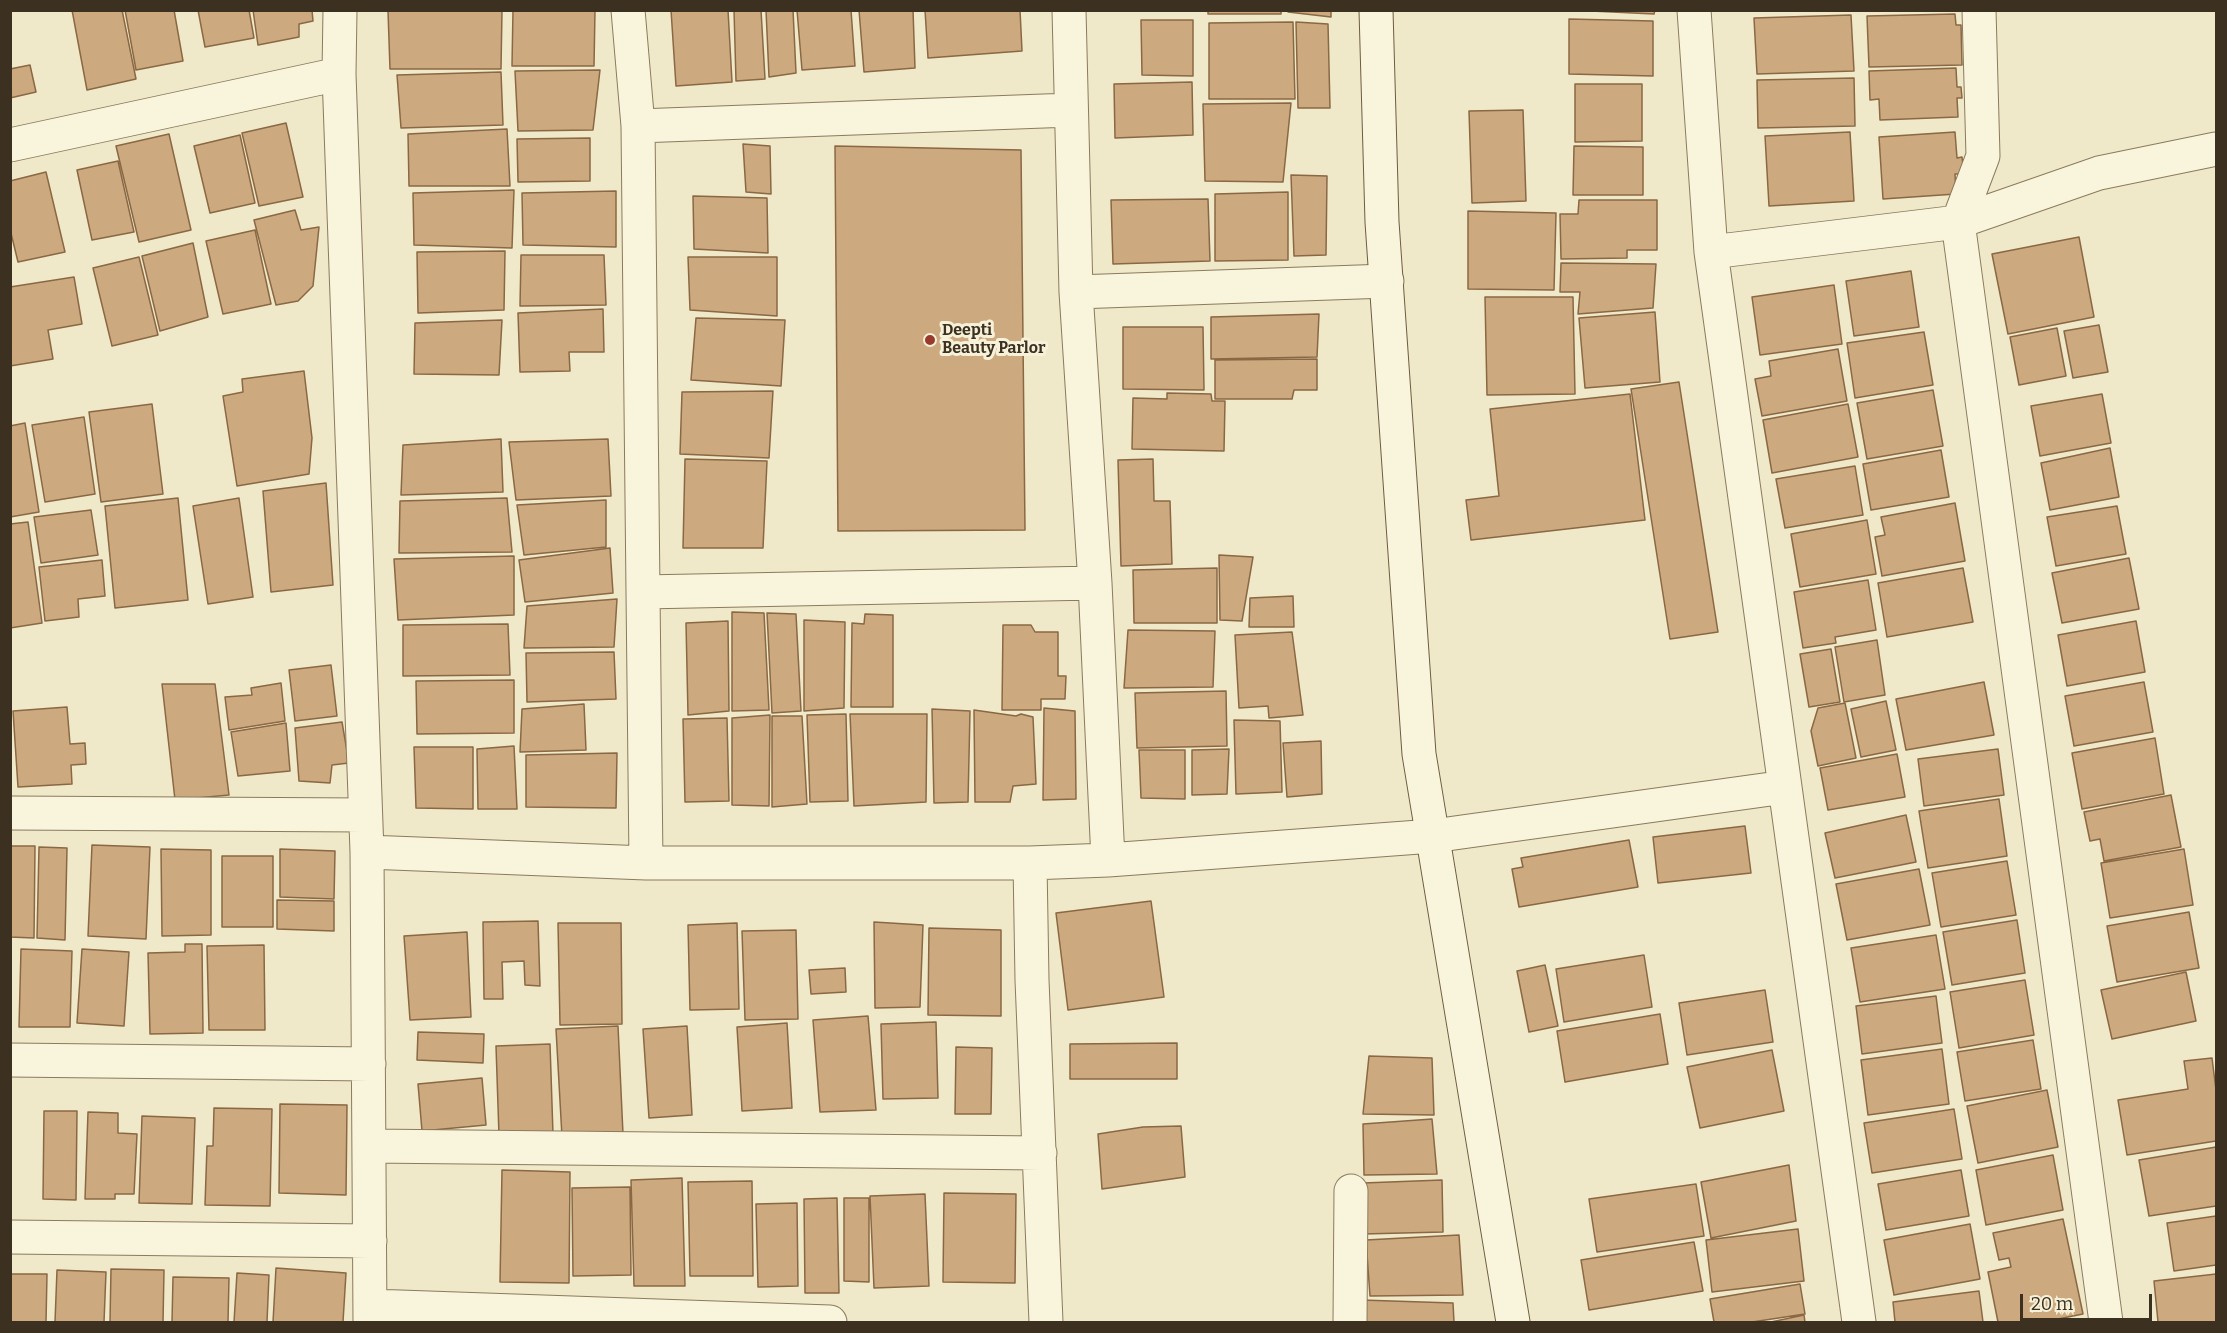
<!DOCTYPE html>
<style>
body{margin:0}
#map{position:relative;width:2227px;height:1333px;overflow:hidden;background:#efe8c9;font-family:Bitter,serif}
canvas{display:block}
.frame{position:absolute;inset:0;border:12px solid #3c3121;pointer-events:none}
.scale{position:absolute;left:2020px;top:1294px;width:132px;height:27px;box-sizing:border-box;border:3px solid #3c3121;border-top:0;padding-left:8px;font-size:18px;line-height:21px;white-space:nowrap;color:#3c3121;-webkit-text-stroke:4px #f6f1d8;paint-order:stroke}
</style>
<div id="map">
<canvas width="2227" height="1333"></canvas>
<div class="frame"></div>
<div class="scale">20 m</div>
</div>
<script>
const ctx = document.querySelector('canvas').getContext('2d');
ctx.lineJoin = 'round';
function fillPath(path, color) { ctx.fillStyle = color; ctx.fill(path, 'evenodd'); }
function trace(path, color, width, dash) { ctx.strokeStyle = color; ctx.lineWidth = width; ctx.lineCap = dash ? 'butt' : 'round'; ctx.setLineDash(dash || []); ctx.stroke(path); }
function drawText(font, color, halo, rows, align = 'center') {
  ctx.font = font + ' Bitter,serif'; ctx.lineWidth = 6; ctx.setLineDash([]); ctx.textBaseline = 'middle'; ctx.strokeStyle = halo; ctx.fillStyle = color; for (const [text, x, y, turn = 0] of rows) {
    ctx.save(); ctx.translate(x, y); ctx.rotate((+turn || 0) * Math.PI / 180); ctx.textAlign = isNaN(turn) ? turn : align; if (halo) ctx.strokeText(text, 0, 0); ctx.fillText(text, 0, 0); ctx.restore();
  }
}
const building = new Path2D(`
 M 72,10 L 122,10 L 136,79 L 87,90 Z
 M 125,10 L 174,10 L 183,61 L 136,70 Z
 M 198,10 L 249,10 L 254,38 L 205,47 Z
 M 253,10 L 312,10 L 313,21 L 299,24 L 299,37 L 258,45 Z
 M 502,10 L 501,69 L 390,69 L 388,11 Z
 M 513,10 L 595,10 L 594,66 L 512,66 Z
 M 671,10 L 728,10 L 732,82 L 676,86 Z
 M 734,10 L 761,10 L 765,79 L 736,81 Z
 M 766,10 L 793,10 L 796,73 L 769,77 Z
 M 797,10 L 851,10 L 855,66 L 802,70 Z
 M 859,10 L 913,10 L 915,68 L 864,72 Z
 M 925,10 L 1020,10 L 1022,51 L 928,58 Z
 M 1208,10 L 1281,10 L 1281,14 L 1208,14 Z
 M 1288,10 L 1331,10 L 1331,17 L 1288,12 Z
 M 1570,10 L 1655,10 L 1654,14 Z
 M 1955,14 L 1956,25 L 1961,25 L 1962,65 L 1869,67 L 1867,16 Z
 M 1851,15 L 1854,71 L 1757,74 L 1754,18 Z
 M 1569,19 L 1653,21 L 1653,76 L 1569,74 Z
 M 1141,20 L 1193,20 L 1193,76 L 1142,75 Z
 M 1293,22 L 1295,99 L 1209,99 L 1209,23 Z
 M 1296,22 L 1328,24 L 1330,108 L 1298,108 Z
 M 30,65 L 36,92 L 10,98 L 10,69 Z
 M 1956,68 L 1957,87 L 1961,87 L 1962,98 L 1957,98 L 1958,117 L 1880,120 L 1879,99 L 1870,100 L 1869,71 Z
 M 600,70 L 593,130 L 518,131 L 515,71 Z
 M 501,72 L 503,125 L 401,128 L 397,75 Z
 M 1854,78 L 1855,126 L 1758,128 L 1757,80 Z
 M 1192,82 L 1193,135 L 1115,138 L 1114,84 Z
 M 1575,84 L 1642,84 L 1642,141 L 1575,142 Z
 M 1291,103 L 1283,182 L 1205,181 L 1203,104 Z
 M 1523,110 L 1526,201 L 1472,203 L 1469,111 Z
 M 286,123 L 303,197 L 259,206 L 242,133 Z
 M 507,129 L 510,186 L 409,186 L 408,134 Z
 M 1850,132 L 1854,201 L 1769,206 L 1765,136 Z
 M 1955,132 L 1957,158 L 1962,157 L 1964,174 L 1955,174 L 1956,194 L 1883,199 L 1879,137 Z
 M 169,134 L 191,230 L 139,242 L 116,146 Z
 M 240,135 L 255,203 L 210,213 L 194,146 Z
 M 590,138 L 590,181 L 518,182 L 517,139 Z
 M 743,144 L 770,146 L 771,194 L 746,192 Z
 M 835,146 L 1021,150 L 1025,530 L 838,531 Z
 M 1574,146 L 1643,147 L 1643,195 L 1573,195 Z
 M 118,161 L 134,232 L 92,240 L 77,170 Z
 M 46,172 L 65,252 L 18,262 L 10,229 L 10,181 Z
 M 1291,175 L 1327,176 L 1326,255 L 1294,256 Z
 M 514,190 L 512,248 L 414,245 L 413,193 Z
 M 616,191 L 616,247 L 523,245 L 522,193 Z
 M 1288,192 L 1288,260 L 1215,261 L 1215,194 Z
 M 693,196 L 767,198 L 768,253 L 694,249 Z
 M 1208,199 L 1210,261 L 1113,264 L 1111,200 Z
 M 1579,200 L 1657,200 L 1657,250 L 1627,250 L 1627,258 L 1561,259 L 1560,214 L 1578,214 Z
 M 295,210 L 301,230 L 319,227 L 313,286 L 298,301 L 276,305 L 254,220 Z
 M 1468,211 L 1556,213 L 1554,290 L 1468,289 Z
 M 255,230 L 271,304 L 223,314 L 206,241 Z
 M 2079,237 L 2094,317 L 2008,334 L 1992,254 Z
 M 193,243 L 208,317 L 160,331 L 142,256 Z
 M 505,251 L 504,310 L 418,313 L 417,252 Z
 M 521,255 L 604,255 L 606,305 L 520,306 Z
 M 139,257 L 158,335 L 112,346 L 93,268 Z
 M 688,257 L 777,257 L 777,316 L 690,310 Z
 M 1561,263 L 1656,264 L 1653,308 L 1578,314 L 1580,292 L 1560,292 Z
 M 1911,271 L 1919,327 L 1854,336 L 1846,281 Z
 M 74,277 L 82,324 L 48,330 L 53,359 L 10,366 L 10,287 Z
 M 1834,285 L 1842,344 L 1760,355 L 1752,297 Z
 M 1485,297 L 1573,297 L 1575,394 L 1487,395 Z
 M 603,309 L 604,352 L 569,352 L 570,371 L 520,372 L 518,313 Z
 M 1655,312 L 1660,382 L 1585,388 L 1579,318 Z
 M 1319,314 L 1317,357 L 1211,359 L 1211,317 Z
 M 696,318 L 785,320 L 781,386 L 691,380 Z
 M 502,320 L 499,375 L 414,374 L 415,323 Z
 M 2099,325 L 2108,372 L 2073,378 L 2064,331 Z
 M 1123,327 L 1203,327 L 1204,390 L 1123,389 Z
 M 2057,328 L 2066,376 L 2019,385 L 2010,337 Z
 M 1924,332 L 1933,385 L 1855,398 L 1847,343 Z
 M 1838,349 L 1847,401 L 1762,416 L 1755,379 L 1771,376 L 1769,361 Z
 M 1317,359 L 1317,390 L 1294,390 L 1292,399 L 1215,399 L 1215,360 Z
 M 304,371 L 312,438 L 309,474 L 237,486 L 223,396 L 243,392 L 242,379 Z
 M 1679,382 L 1718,632 L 1670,639 L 1631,389 Z
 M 1933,390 L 1943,446 L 1867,459 L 1857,403 Z
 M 773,391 L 769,458 L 680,454 L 682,392 Z
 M 1167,393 L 1211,394 L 1212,401 L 1225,401 L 1224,451 L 1132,449 L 1133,398 L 1167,399 Z
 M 1630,394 L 1645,520 L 1471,540 L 1466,500 L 1499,496 L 1490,409 Z
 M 2102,394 L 2111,443 L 2040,456 L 2031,406 Z
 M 152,404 L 163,494 L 101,502 L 89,412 Z
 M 1848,404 L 1858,457 L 1772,473 L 1763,420 Z
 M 84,417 L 95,494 L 45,502 L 32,425 Z
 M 25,423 L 39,512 L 10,517 L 10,426 Z
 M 501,439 L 503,492 L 401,495 L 403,445 Z
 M 608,439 L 611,496 L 516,500 L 509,442 Z
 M 2110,448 L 2119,497 L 2050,510 L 2041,463 Z
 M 1941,450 L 1949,497 L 1871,510 L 1863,464 Z
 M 685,459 L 767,461 L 763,548 L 683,548 Z
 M 1153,459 L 1154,501 L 1170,501 L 1172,564 L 1121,566 L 1118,460 Z
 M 1855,466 L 1863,515 L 1785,528 L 1776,479 Z
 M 326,483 L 333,585 L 271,592 L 263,491 Z
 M 178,498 L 188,600 L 115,608 L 105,506 Z
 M 239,498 L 253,597 L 208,604 L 193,506 Z
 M 507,498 L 512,552 L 399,553 L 400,501 Z
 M 606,500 L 606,547 L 524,555 L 517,505 Z
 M 1955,503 L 1965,561 L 1882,576 L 1875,537 L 1885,535 L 1881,517 Z
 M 2117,506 L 2126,554 L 2056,566 L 2047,517 Z
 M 91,510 L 98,555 L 41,563 L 34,517 Z
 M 1867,520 L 1876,574 L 1800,587 L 1791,534 Z
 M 28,522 L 42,623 L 10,628 L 10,524 Z
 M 610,548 L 613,593 L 525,602 L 519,560 Z
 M 1219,555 L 1253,557 L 1242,621 L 1220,620 Z
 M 514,556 L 514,615 L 398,620 L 394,559 Z
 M 2129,558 L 2139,609 L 2062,623 L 2052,573 Z
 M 102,560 L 105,596 L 78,599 L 79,617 L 45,621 L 39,567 Z
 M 1217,568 L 1217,623 L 1134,623 L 1133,570 Z
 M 1963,568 L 1973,622 L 1887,637 L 1878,583 Z
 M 1868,580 L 1876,630 L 1835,637 L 1836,643 L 1803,648 L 1794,592 Z
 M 1293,596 L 1294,627 L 1249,627 L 1250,598 Z
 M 617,599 L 614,647 L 524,648 L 527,606 Z
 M 732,612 L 764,613 L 769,710 L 732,711 Z
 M 767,613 L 796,614 L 801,711 L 772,713 Z
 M 865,614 L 893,615 L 893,707 L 851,707 L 852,623 L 864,624 Z
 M 804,620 L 845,622 L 844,708 L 804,711 Z
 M 728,621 L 729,711 L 688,715 L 686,623 Z
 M 2136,621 L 2145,672 L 2067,686 L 2058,635 Z
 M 508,624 L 510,675 L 403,676 L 403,625 Z
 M 1003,625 L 1031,625 L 1035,632 L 1058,632 L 1058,676 L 1066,676 L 1065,699 L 1041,699 L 1041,710 L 1002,710 Z
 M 1128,630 L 1215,631 L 1213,687 L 1124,688 Z
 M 1292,632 L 1303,715 L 1269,718 L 1268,706 L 1239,708 L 1235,635 Z
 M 1877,640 L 1885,695 L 1844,702 L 1835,647 Z
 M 1831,649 L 1840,702 L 1809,707 L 1800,654 Z
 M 614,652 L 616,699 L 527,702 L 526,653 Z
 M 331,665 L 337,716 L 295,721 L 289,670 Z
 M 514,680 L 514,733 L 417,734 L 416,681 Z
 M 1984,682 L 1994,735 L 1906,750 L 1896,699 Z
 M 2144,682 L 2153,732 L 2074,746 L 2065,696 Z
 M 281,683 L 285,721 L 229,730 L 225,697 L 252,695 L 251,688 Z
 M 162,684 L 215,684 L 229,795 L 175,800 Z
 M 1226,691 L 1227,746 L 1137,748 L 1135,693 Z
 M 1886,701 L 1896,750 L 1861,757 L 1851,709 Z
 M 1845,703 L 1856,758 L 1818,766 L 1811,731 L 1818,708 Z
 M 584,704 L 586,750 L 520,752 L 522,709 Z
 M 67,707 L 70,744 L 85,743 L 86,764 L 71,765 L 72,784 L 18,787 L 13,711 Z
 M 1044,708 L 1075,711 L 1076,799 L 1043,800 Z
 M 932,709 L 970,711 L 968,802 L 934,803 Z
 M 974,710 L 1016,716 L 1021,714 L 1033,717 L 1036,784 L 1013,786 L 1010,802 L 975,802 Z
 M 846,714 L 848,801 L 810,802 L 807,715 Z
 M 850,714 L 927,714 L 926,802 L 854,806 Z
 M 770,715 L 769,806 L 732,805 L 732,718 Z
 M 772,716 L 802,716 L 807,804 L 772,807 Z
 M 727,718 L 729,801 L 685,802 L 683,719 Z
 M 1234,720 L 1280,721 L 1282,792 L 1236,794 Z
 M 342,722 L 349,763 L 332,765 L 330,783 L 299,781 L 295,728 Z
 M 286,723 L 290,771 L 238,776 L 231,732 Z
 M 2155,738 L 2164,794 L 2082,809 L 2072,753 Z
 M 1321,741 L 1322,794 L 1287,797 L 1283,743 Z
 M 514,746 L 517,809 L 478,809 L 477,749 Z
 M 414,747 L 473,747 L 473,809 L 416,808 Z
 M 1229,749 L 1227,794 L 1192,795 L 1192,750 Z
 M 1998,749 L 2004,795 L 1924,806 L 1918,759 Z
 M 1139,750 L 1185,750 L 1185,799 L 1141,798 Z
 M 617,753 L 616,808 L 526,807 L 526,755 Z
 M 1897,754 L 1905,797 L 1828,810 L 1820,768 Z
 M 2171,795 L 2181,847 L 2104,861 L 2100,839 L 2090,841 L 2084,812 Z
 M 1999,799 L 2007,856 L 1928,868 L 1919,811 Z
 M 1906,815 L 1916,862 L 1835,878 L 1825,833 Z
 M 1745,826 L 1751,873 L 1658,883 L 1653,837 Z
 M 1629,840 L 1638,887 L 1519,907 L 1512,869 L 1523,867 L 1521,858 Z
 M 92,845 L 150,847 L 146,939 L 88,936 Z
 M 10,846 L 35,846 L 34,938 L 10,937 Z
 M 39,847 L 67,848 L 65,940 L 37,938 Z
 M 161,849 L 211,850 L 211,935 L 162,936 Z
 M 280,849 L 335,851 L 334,899 L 280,897 Z
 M 2184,849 L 2193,905 L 2110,918 L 2101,863 Z
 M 222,856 L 273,856 L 273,927 L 222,927 Z
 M 2007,861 L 2016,915 L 1941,927 L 1932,873 Z
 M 1919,869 L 1930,925 L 1847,940 L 1836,884 Z
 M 277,900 L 334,901 L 334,931 L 277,929 Z
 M 1151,901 L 1164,997 L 1068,1010 L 1056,913 Z
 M 2189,912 L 2199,968 L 2117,982 L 2107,926 Z
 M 2017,920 L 2025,973 L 1952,985 L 1943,932 Z
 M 538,921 L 540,986 L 525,985 L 524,961 L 502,962 L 503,999 L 484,999 L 483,922 Z
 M 874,922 L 923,925 L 920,1007 L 875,1008 Z
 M 558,923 L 621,923 L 622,1024 L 560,1025 Z
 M 737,923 L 739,1009 L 690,1010 L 688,925 Z
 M 929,928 L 1001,930 L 1001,1016 L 928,1015 Z
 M 796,930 L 798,1019 L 745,1020 L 742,931 Z
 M 467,932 L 471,1017 L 410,1020 L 404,936 Z
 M 1936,935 L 1945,989 L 1860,1002 L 1851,948 Z
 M 185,944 L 202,944 L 203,1033 L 150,1034 L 148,953 L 185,952 Z
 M 264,945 L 265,1030 L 209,1030 L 207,946 Z
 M 21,949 L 72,951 L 70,1027 L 19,1027 Z
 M 82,949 L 129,952 L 124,1026 L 77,1023 Z
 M 1644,955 L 1652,1007 L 1564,1022 L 1556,969 Z
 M 1545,965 L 1558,1026 L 1529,1032 L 1517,971 Z
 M 845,968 L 846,992 L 811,994 L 809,970 Z
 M 2186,972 L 2196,1021 L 2112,1039 L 2101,990 Z
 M 2025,980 L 2034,1035 L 1959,1048 L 1950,992 Z
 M 1765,990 L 1773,1042 L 1687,1055 L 1679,1003 Z
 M 1936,996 L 1942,1043 L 1862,1054 L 1856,1006 Z
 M 1660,1014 L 1668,1064 L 1565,1082 L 1557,1031 Z
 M 868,1016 L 876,1110 L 820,1112 L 813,1020 Z
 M 936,1022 L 938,1098 L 883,1099 L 881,1024 Z
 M 787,1023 L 792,1108 L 742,1111 L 737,1027 Z
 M 618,1026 L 623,1134 L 562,1137 L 556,1029 Z
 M 687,1026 L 692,1115 L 649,1118 L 643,1029 Z
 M 418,1032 L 484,1034 L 483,1063 L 417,1060 Z
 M 2033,1040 L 2041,1089 L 1965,1101 L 1957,1052 Z
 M 1177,1043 L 1177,1079 L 1070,1079 L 1070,1044 Z
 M 550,1044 L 553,1134 L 499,1136 L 496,1046 Z
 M 956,1047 L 992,1048 L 991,1114 L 955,1114 Z
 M 1942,1049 L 1949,1104 L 1868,1115 L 1861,1060 Z
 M 1772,1050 L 1784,1111 L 1700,1128 L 1687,1067 Z
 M 1369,1056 L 1432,1058 L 1434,1115 L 1363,1114 Z
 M 2212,1058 L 2216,1090 L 2216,1141 L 2127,1155 L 2118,1100 L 2188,1089 L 2184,1061 Z
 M 482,1078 L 486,1125 L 422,1131 L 418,1084 Z
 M 2047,1090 L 2058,1147 L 1978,1163 L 1967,1106 Z
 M 280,1104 L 347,1105 L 346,1195 L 279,1193 Z
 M 214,1108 L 272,1109 L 270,1206 L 205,1205 L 207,1146 L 213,1146 Z
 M 1954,1109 L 1962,1159 L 1872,1173 L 1864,1123 Z
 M 44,1111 L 77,1111 L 76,1200 L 43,1199 Z
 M 88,1112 L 118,1113 L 118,1133 L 137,1134 L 134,1194 L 115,1194 L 115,1199 L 85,1199 Z
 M 142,1116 L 195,1118 L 192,1204 L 139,1203 Z
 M 1432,1119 L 1437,1174 L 1364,1175 L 1363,1124 Z
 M 1181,1126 L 1185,1177 L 1102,1189 L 1098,1134 L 1143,1127 Z
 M 2216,1147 L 2216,1206 L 2149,1216 L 2139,1160 Z
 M 2053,1155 L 2063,1210 L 1986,1225 L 1976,1170 Z
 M 1789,1165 L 1796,1221 L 1711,1238 L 1701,1182 Z
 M 502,1170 L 570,1172 L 569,1283 L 500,1282 Z
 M 1961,1170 L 1969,1216 L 1886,1230 L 1878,1184 Z
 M 682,1178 L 685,1286 L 634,1286 L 631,1180 Z
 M 1442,1180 L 1443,1232 L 1363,1234 L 1363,1183 Z
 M 752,1181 L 753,1276 L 690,1276 L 688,1182 Z
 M 1696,1184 L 1704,1236 L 1597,1252 L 1589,1199 Z
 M 630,1187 L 631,1275 L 573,1276 L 572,1188 Z
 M 944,1193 L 1016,1194 L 1015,1283 L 943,1282 Z
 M 925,1194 L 929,1286 L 874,1288 L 870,1196 Z
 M 837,1198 L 839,1293 L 805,1293 L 804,1199 Z
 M 844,1198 L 869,1198 L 869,1282 L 844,1281 Z
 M 797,1203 L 798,1286 L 758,1287 L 756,1204 Z
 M 2216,1216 L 2216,1265 L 2174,1271 L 2167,1223 Z
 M 2063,1219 L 2083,1314 L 2043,1322 L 1998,1322 L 1988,1272 L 2011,1267 L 2009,1258 L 1999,1260 L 1993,1233 Z
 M 1970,1224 L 1980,1279 L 1894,1295 L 1884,1240 Z
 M 1798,1229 L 1804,1281 L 1712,1292 L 1706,1240 Z
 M 1459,1235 L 1463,1295 L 1370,1296 L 1366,1240 Z
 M 1694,1242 L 1703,1291 L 1589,1310 L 1581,1260 Z
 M 276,1268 L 346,1273 L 343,1322 L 273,1322 Z
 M 111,1269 L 164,1270 L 163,1322 L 110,1322 Z
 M 57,1270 L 106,1272 L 104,1322 L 55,1322 Z
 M 237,1273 L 269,1275 L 267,1322 L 234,1322 Z
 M 10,1274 L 47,1274 L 46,1322 L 10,1322 Z
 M 2216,1274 L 2216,1322 L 2158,1322 L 2154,1281 Z
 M 173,1277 L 229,1278 L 228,1322 L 172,1322 Z
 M 1800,1284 L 1805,1314 L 1752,1322 L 1714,1322 L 1710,1299 Z
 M 1979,1291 L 1983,1322 L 1895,1322 L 1893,1302 Z
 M 1361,1300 L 1453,1303 L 1454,1322 L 1361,1322 Z
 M 1804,1315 L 1805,1322 L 1771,1322 Z`);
const street = new Path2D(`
 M 340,10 L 339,74 L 367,852 L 370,1322
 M 628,10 L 638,126
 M 1069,10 L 1076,292 L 1095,583 L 1108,860
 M 1694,10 L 1711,252 L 1859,1322
 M 1071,110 L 638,126 L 643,592 L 1095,583
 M 10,145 L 339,74
 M 1958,222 L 2099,173 L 2216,149
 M 1958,222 L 1983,156 L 1979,10
 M 1711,252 L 1958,222 L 2106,1322
 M 1076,292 L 1387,281
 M 643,592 L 646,863
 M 10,813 L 365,815
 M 367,852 L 646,863 L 1030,863
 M 10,1060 L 369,1064
 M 370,1146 L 1040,1153
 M 10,1237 L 370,1241
 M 371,1306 L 830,1322
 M 1046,1322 L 1032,980 L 1030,863 L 1108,860 L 1433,836 L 1785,787
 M 1350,1322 L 1351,1191`);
const secondary = new Path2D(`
 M 1376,10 L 1382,222 L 1419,754 L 1513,1322`);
const markers = [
 [930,340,6,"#9a3a2d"]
];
const poiNames = [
 ["Deepti",942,331],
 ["Beauty Parlor",942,349]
];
fillPath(building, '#cca97f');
trace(building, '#8a6843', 1.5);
trace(street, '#8b7b5d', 35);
trace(secondary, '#6d5c40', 35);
trace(street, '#f9f4dc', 33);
trace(secondary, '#f9f4dc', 33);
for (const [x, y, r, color] of markers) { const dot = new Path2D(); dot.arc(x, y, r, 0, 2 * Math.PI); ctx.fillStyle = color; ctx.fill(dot); trace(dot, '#f6f1d8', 2); }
drawText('bold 16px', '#3c3121', '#f6f1d8', poiNames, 'left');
</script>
